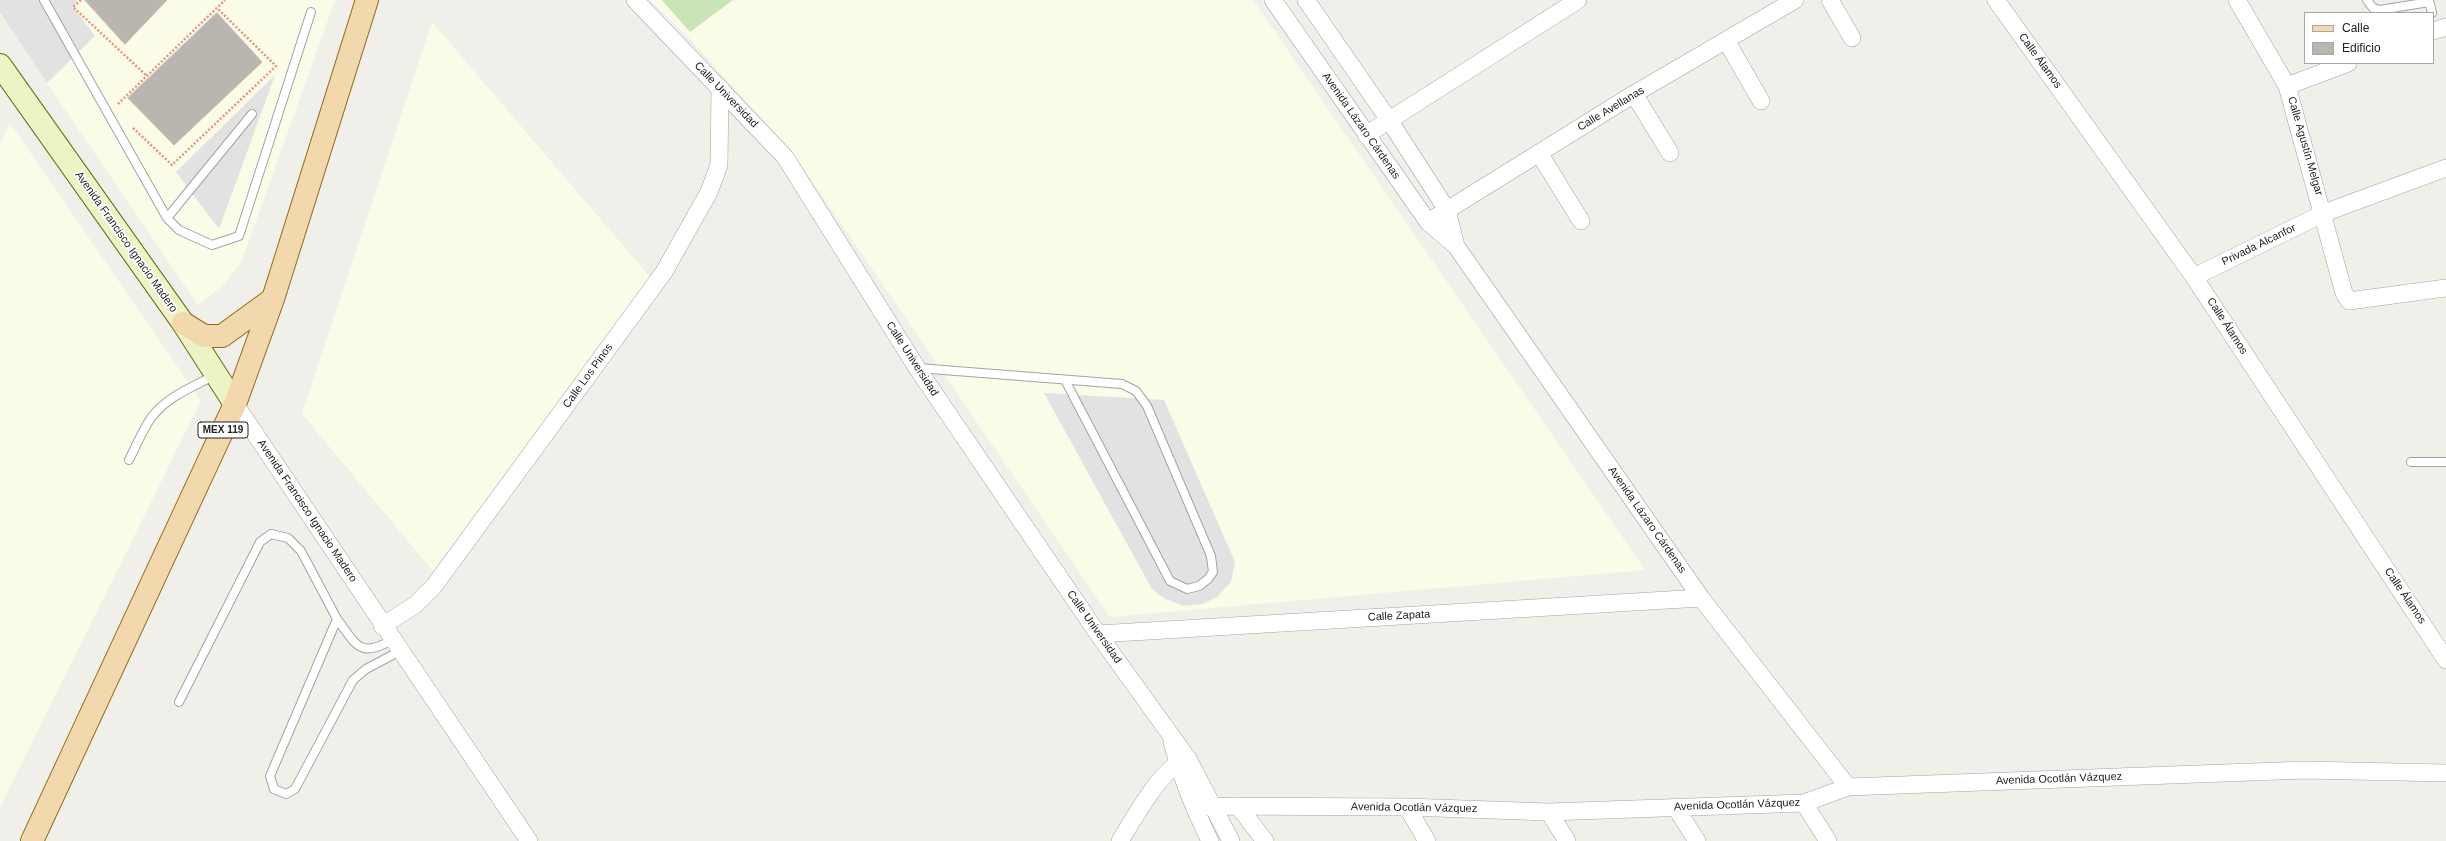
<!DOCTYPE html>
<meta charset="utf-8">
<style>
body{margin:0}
#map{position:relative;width:2446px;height:841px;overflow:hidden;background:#f1efea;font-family:Arial,sans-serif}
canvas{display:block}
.legend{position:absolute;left:2304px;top:12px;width:130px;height:52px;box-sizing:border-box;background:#fff;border:1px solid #a7a7a7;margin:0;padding:5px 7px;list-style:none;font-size:12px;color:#222}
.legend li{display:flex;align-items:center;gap:8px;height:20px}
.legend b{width:20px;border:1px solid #a7a7a7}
</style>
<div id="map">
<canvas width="2446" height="841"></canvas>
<ul class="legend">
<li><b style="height:5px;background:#f2d8ad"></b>Calle</li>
<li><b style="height:11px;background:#bab5af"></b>Edificio</li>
</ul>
</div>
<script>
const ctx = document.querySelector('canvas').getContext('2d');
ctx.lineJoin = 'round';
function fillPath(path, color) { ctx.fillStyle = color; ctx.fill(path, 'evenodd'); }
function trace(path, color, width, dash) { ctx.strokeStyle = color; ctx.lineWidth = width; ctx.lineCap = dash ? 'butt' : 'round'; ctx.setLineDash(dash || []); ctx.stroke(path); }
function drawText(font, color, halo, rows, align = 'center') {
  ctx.font = font + ' Arial,sans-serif'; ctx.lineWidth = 3.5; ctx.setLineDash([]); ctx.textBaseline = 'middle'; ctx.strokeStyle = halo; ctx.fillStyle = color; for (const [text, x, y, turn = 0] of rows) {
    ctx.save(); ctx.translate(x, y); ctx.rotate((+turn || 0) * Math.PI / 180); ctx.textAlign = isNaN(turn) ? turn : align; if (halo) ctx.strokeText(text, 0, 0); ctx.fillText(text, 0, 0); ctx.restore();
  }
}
const education = new Path2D(`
 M 0,0 L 335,0 L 241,263 L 222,286 L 198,305 L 0,14 Z
 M 650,0 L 1253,0 L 1645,570 L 1110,617 L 793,153 L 688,37 Z
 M 432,22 L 650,277 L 433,571 L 302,414 Z
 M 10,123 L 201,401 L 0,807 L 0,144 Z`);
const grass = new Path2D(`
 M 662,0 L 733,0 L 690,32 Z`);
const parking = new Path2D(`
 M 0,0 L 77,0 L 73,7 L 95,36 L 47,83 L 0,13 Z
 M 275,75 L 219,229 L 176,172 Z
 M 1044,393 L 1164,400 L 1235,562 L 1231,582 L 1217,597 L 1203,604 L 1184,606 L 1165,599 L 1152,589 Z`);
const building = new Path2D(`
 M 85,0 L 167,0 L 125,44 Z
 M 217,13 L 262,62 L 174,145 L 128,98 Z`);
const path = new Path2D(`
 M 81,0 L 73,7 L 147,76
 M 118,104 L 225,0
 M 133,128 L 172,165 L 276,66 L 217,8`);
const service = new Path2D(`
 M 44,0 L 167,218 L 252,114
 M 2367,0 L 2373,8 L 2380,10 L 2429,2
 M 2429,0 L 2432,13
 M 167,218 L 179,230 L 212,245 L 239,236 L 311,12
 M 918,368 L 1122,384 L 1136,391 L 1147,406 L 1211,556 L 1213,572 L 1208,579 L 1199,586 L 1187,589 L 1170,581 L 1065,380
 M 129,460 C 136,446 142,431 151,418 C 166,397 193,387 215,375
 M 2411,462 L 2446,462
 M 392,640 C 359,659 356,644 337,619 L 270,776 L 274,789 L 286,794 L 295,789 L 353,680 L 366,669 L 400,651
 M 179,702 L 260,542 L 271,534 L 288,538 L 301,551 L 337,619`);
const minor = new Path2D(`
 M 635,0 L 785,157 L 917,368 L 1098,634 L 1188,759 L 1231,841
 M 1273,0 L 1428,222 L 1456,246 L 1701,598 L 1848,787
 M 1306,0 L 1389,120 L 1447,210 L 1456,246
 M 1830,0 L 1852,38
 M 1996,0 L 2194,277 L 2446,660
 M 2237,0 L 2287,86 L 2344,293 L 2349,301 L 2446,288
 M 2433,31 L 2446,27
 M 1727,42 L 1761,101
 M 2287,86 L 2348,63
 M 1634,94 L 1670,153
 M 1366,135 L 1578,0
 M 1539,153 L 1581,221
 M 1428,222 L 1634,94 L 1795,0
 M 2194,277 L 2324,213 L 2446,168
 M 235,404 L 529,841
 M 382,626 L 415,605 L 434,586 L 664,272 L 709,192 L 719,165 L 720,88
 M 1098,634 L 1701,598
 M 1172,742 C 1181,777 1194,809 1210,841
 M 1804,803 L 1828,841
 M 1238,806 L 1265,841
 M 1407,807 L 1427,841
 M 1676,808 L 1697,841
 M 1195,809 L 1211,806 L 1407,807 L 1549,812 L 1804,803 L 1848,787 L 2305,770 L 2446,773
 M 1549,812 L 1567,841
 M 1120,841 C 1133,820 1162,767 1185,760`);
const secondary = new Path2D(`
 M 0,65 L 183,323 L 235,404`);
const primary = new Path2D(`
 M 183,323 L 204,336 L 222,336 L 273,299
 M 32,841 L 235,404 L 273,299 L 367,0`);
const shields = [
 [223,430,50]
];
const shieldNames = [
 ["MEX 119",223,430]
];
const streetNames = [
 ["Calle Álamos",2040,61,54],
 ["Calle Universidad",726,95,46],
 ["Calle Avellanas",1611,109,-31],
 ["Avenida Lázaro Cárdenas",1361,126,55],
 ["Calle Agustín Melgar",2305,146,74],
 ["Avenida Francisco Ignacio Madero",126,242,55],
 ["Privada Alcanfor",2259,245,-26],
 ["Calle Álamos",2227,326,57],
 ["Calle Universidad",912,359,57],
 ["Calle Los Pinos",588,376,-54],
 ["Avenida Francisco Ignacio Madero",307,511,56],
 ["Avenida Lázaro Cárdenas",1647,520,55],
 ["Calle Álamos",2405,596,56],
 ["Calle Zapata",1399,616,-3],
 ["Calle Universidad",1094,627,55],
 ["Avenida Ocotlán Vázquez",2059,779,-2],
 ["Avenida Ocotlán Vázquez",1737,805,-2],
 ["Avenida Ocotlán Vázquez",1414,808,1]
];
fillPath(education, '#fbfce7');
fillPath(grass, '#cae4b6');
fillPath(parking, '#e2e2e2');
fillPath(building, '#bab5af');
trace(building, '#c1b7ad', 1);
trace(service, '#a3a3a3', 10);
trace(minor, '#a3a3a3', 18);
trace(secondary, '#606f12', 24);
trace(primary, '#8e6c11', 24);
trace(path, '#eb9180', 2.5, [2, 2]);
trace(service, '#fff', 8);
trace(minor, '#fff', 17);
trace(secondary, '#eef3c5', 22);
trace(primary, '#f2d8ad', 22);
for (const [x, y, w] of shields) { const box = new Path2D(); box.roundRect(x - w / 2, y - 8, w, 16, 3); ctx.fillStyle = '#fff'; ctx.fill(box); trace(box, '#222', 1); }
drawText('bold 10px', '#222', null, shieldNames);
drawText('11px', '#222', '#fff', streetNames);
</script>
